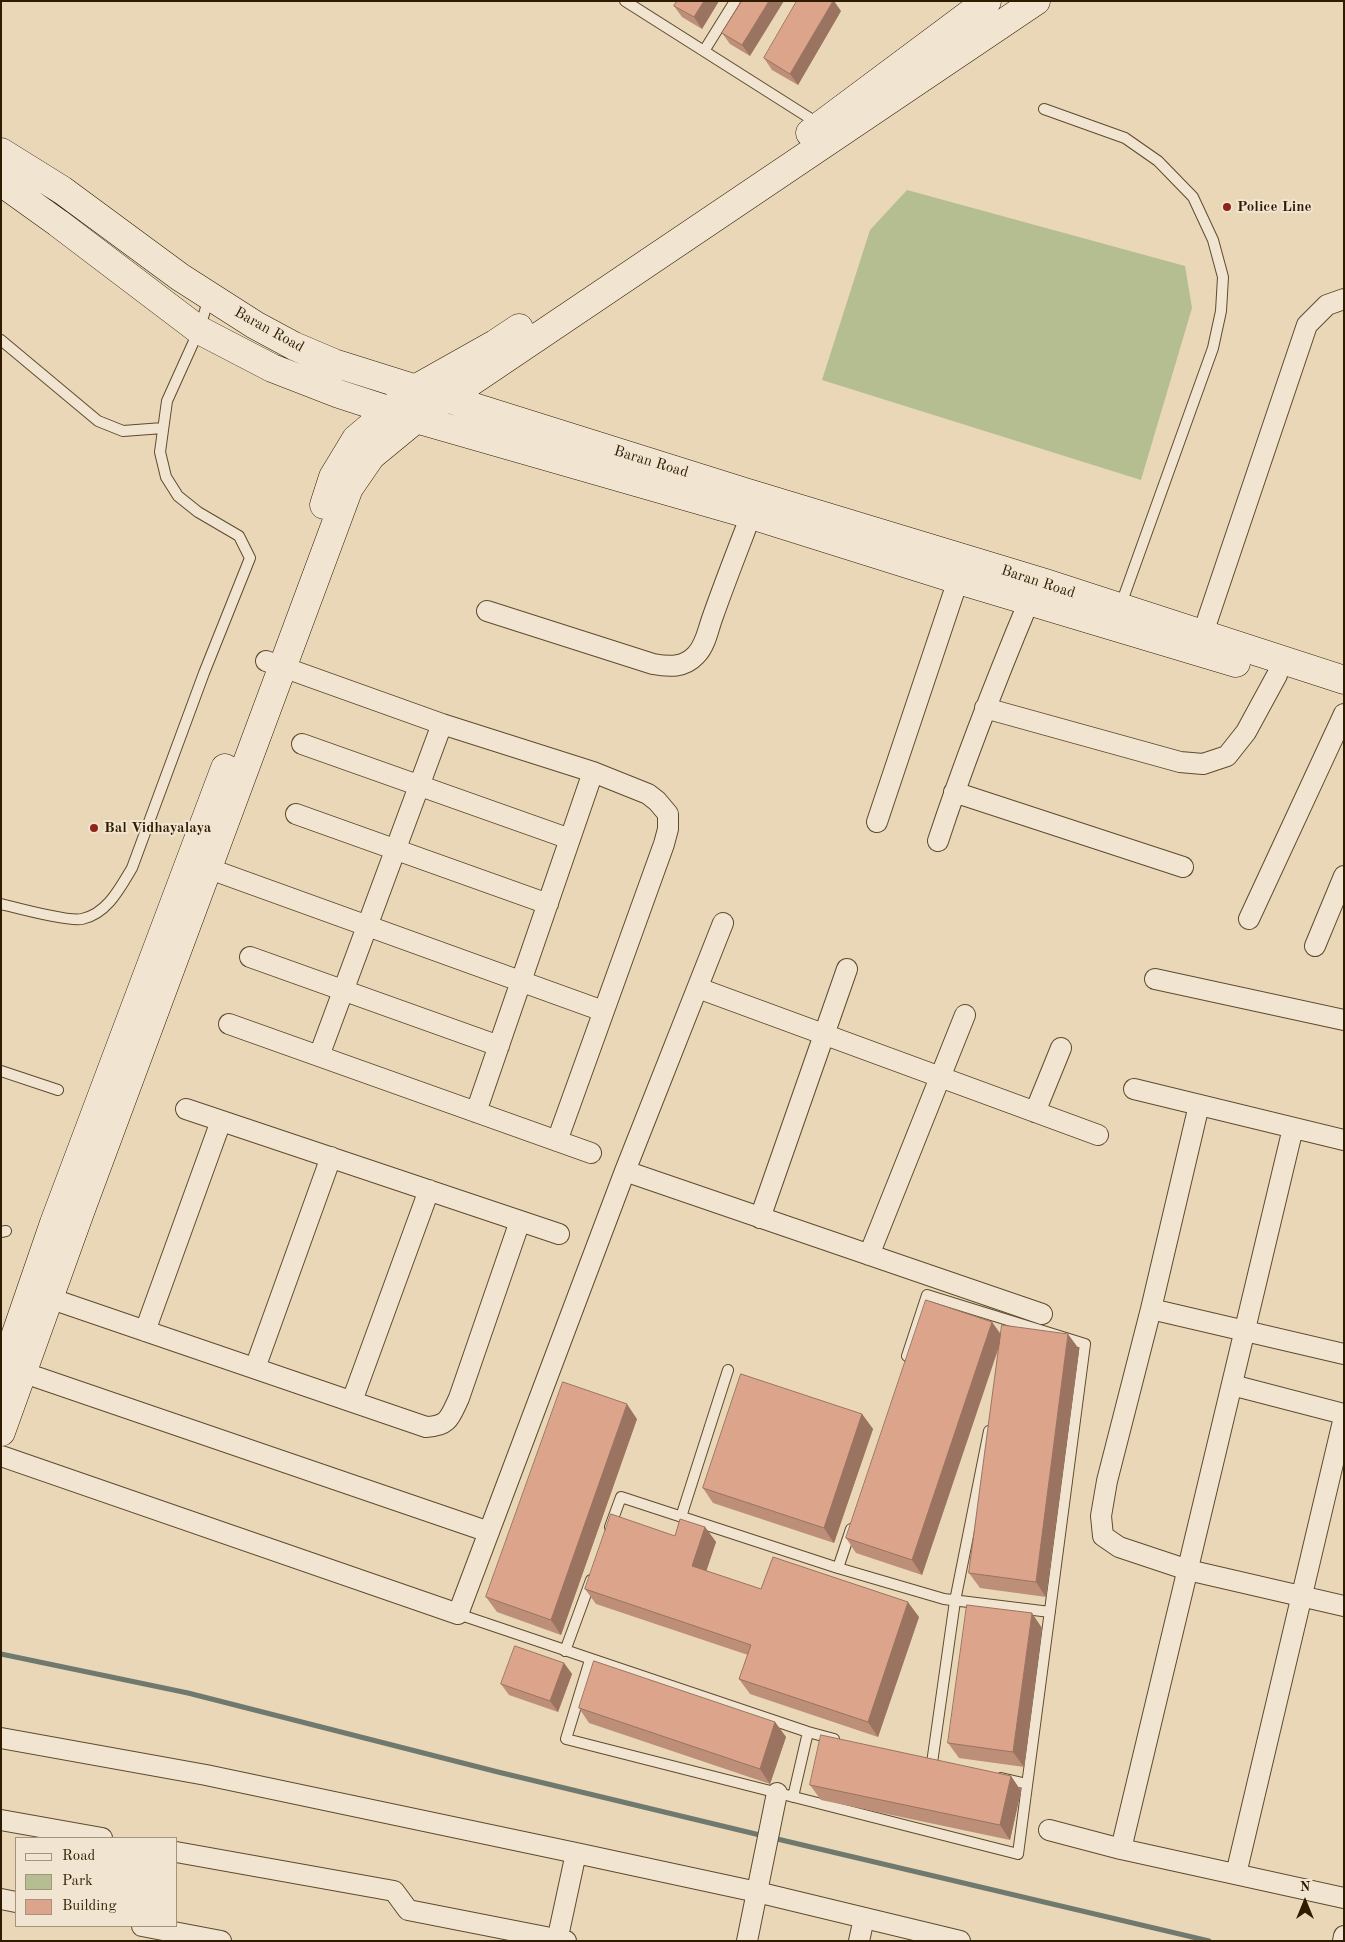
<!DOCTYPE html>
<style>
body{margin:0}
#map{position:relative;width:1345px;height:1942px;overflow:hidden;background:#e9d7b8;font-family:"Old Standard TT",serif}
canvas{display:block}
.frame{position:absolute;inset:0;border:2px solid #2f1c00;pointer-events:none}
.legend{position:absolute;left:15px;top:1837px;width:162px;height:90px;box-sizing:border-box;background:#f1e5d1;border:1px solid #a3957d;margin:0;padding:6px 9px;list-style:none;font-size:15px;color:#2f1c00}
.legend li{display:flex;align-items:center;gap:10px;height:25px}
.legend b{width:25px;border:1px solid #a3957d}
.north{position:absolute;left:1280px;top:1877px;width:50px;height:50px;-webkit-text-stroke:4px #f1e5d1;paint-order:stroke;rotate:0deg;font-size:14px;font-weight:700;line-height:20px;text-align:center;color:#2f1c00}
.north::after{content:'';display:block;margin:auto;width:18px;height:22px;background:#2f1c00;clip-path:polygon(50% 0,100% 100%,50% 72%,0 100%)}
</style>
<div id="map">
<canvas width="1345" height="1942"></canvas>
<div class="frame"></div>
<ul class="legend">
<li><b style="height:6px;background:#f1e5d1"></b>Road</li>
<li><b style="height:14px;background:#b5be90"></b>Park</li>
<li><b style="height:14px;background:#dca58b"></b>Building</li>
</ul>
<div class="north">N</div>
</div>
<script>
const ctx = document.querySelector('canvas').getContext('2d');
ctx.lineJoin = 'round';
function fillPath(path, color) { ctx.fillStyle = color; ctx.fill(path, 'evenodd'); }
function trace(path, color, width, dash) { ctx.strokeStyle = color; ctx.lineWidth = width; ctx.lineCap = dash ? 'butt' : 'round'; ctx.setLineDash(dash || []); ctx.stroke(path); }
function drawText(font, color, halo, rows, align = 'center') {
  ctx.font = font + ' "Old Standard TT",serif'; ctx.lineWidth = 4; ctx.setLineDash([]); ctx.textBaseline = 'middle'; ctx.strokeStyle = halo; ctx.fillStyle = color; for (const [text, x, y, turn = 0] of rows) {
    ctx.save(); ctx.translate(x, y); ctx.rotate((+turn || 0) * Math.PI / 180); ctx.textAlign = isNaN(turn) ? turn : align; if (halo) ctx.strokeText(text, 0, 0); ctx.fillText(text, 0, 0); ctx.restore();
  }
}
const green = new Path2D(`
 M 907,190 L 1185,266 L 1192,308 L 1141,480 L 822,380 L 870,230 Z`);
const stream = new Path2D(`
 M 1,1654 L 188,1693 L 498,1772 L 764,1836
 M 773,1838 L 1209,1941`);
const lane = new Path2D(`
 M 625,1 L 819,124
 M 704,51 L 735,1
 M 1044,109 L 1125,138 L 1158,161 L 1193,197 L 1213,240 L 1223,277 L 1221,311 L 1213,348 L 1120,607
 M 1,340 L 98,421 L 123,431 L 163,428
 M 1,904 C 17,908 68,922 82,919 C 107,914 120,888 132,868 L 204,673 L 250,558 L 239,536 L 198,512 L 178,496 L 166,477 L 160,452 L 167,401 L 199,330 L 209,298
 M 1,1071 L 58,1090
 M 1,1232 L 6,1231
 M 681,1517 L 728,1370
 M 610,1527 L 621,1497 L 838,1568 L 944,1599 L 1050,1612
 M 838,1568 L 851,1529
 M 458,1614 L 808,1732 L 834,1739
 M 565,1651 L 591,1580
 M 590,1660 L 566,1739 L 1018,1854 L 1085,1344 L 927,1295 L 907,1356
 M 932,1763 L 955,1601 L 989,1431
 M 1001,1778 L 1027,1784
 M 793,1797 L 808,1732`);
const street = new Path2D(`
 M 487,611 L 653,664 C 669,667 684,668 696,655 C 706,645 708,629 713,616 C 725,582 738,549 751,515
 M 1203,633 L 1307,325 L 1327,305 L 1344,299
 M 266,661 L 442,724 L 593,772 L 648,794 L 657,801 L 668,814 L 668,829 L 664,844 L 557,1141
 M 985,708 L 1180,762 L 1203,764 L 1227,756 L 1246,732 L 1277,675
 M 302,744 L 570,839
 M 954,792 L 1183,867
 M 296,814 L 548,904
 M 877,822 L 958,580
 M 938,841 C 965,759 996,680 1029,601
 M 196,864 L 603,1011
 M 1249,919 L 1344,714
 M 1315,946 L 1344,876
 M 250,957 L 499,1046
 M 1155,979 L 1344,1020
 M 698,988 L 1098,1135
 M 229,1024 L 591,1153
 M 319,1056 L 442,724
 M 1134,1089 L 1344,1140
 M 1199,1105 L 1151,1309 L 1107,1481 L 1101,1516 L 1103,1536 L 1119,1547 L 1188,1570 L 1344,1606
 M 186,1109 L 559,1234
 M 476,1112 L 593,772
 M 1035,1112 L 1061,1048
 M 625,1171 L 1042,1314
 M 760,1218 L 847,969
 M 869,1255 L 965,1015
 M 49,1298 L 426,1427 C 449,1426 450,1417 459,1398 L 520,1221
 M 1151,1309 L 1344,1354
 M 145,1331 L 221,1121
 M 10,1368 L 489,1532
 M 255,1368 L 331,1157
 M 1232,1385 L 1344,1414
 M 352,1401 L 429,1190
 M 1,1456 L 458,1614 L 625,1171 L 723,923
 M 1,1738 L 206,1775 L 576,1853 L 757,1892 L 960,1941
 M 1,1820 L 102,1838
 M 1049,1830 L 1121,1849 L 1344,1898
 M 1121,1849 L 1293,1128
 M 176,1852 L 394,1891 L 408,1910 L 566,1941
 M 1236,1874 L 1344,1417
 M 1,1899 L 16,1902
 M 142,1926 L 221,1941
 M 557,1941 L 576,1853
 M 747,1941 L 777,1793
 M 859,1941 L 864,1918
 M 1343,1941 L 1344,1936`);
const secondary = new Path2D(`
 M 810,133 L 987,1
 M 1,152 L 62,190 L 180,277 L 255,325 L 294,346 L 334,363 L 745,492 L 1045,583 L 1344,680
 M 1,182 L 58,223 L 199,330 L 272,368 L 339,394 L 416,419 L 751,515 L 958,580 L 1236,663
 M 324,505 L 333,477 L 356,439 L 415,389 L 495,344 L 519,328
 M 1,1377 L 54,1223 L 225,768
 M 1,1432 L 79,1215 L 349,488 L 371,456 L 416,419 L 1036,1`);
const wall = new Path2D(`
 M 677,1 L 719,1 L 702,29 L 682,17 L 674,6 Z
 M 742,1 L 750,56 L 730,44 L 722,33 Z
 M 841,11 L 798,85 L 772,70 L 764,58 Z
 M 992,1322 L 1001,1334 L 1079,1349 L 1046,1597 L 980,1588 L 969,1573 L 999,1347 L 922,1575 L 856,1553 L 846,1538 Z
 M 862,1414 L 873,1429 L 834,1543 L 713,1503 L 703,1488 Z
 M 637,1419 L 561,1635 L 497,1612 L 486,1597 Z
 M 705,1527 L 716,1542 L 706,1571 L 761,1589 L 919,1617 L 878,1737 L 750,1694 L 739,1679 L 748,1655 L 596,1604 L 585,1589 L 675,1536 Z
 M 1042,1628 L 1024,1767 L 959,1758 L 948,1743 Z
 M 564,1663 L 572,1674 L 558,1712 L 509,1695 L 501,1684 Z
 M 579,1708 L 775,1722 L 786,1737 L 770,1784 L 589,1723 Z
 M 1011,1776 L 1021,1791 L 1010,1840 L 821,1800 L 810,1785 Z`);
const shadedWall = new Path2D(`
 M 704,1 L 719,1 L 702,29 L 694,17 Z
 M 769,1 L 784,1 L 750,56 L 742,45 Z
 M 833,1 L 834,1 L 841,11 L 798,85 L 790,74 Z
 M 992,1322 L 1002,1337 L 922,1575 L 912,1560 Z
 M 1068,1334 L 1079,1349 L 1046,1597 L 1036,1582 Z
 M 627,1404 L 637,1419 L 561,1635 L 551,1620 Z
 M 862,1414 L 873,1429 L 834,1543 L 824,1528 Z
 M 705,1527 L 716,1542 L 703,1581 L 692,1566 Z
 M 908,1602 L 919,1617 L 878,1737 L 868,1722 Z
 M 1032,1613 L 1042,1628 L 1024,1767 L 1013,1752 Z
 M 564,1663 L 572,1674 L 558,1712 L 550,1701 Z
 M 775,1722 L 786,1737 L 770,1784 L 760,1769 Z
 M 1011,1776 L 1021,1791 L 1010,1840 L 1000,1825 Z`);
const building = new Path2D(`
 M 677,1 L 704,1 L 694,17 L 674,6 Z
 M 742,1 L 769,1 L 742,45 L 722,33 Z
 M 797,1 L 833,1 L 790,74 L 764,58 Z
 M 926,1300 L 992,1322 L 912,1560 L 846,1538 Z
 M 1002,1325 L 1068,1334 L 1036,1582 L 969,1573 Z
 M 741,1374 L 862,1414 L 824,1528 L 703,1488 Z
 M 563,1382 L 627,1404 L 551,1620 L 486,1597 Z
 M 611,1514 L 675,1536 L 680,1519 L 705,1527 L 692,1566 L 761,1589 L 773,1557 L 908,1602 L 868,1722 L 739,1679 L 751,1645 L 585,1589 Z
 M 967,1605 L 1032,1613 L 1013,1752 L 948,1743 Z
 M 515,1646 L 564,1663 L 550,1701 L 501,1684 Z
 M 594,1661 L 775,1722 L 760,1769 L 579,1708 Z
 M 821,1735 L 1011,1776 L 1000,1825 L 810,1785 Z`);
const markers = [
 [1227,207,5,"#8f2418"],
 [94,828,5,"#8f2418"]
];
const poiNames = [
 ["Police Line",1237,207],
 ["Bal Vidhayalaya",104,828]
];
const streetNames = [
 ["Baran Road",269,330,29],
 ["Baran Road",651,462,17],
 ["Baran Road",1038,582,18]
];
fillPath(green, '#b5be90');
trace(stream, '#6f796e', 5);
trace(lane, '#5e4b2e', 12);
trace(street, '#5e4b2e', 22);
trace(secondary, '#2f1c00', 29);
trace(lane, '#f1e5d1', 10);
trace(street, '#f1e5d1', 20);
trace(secondary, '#f1e5d1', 28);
fillPath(wall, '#bd8e78');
fillPath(shadedWall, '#9a7461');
fillPath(building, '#dca58b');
trace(building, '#9a7461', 1);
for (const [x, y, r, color] of markers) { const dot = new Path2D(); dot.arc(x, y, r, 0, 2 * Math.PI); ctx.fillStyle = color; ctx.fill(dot); trace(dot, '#f1e5d1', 2); }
drawText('bold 15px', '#2f1c00', '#f1e5d1', poiNames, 'left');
drawText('15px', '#2f1c00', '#f1e5d1', streetNames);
</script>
